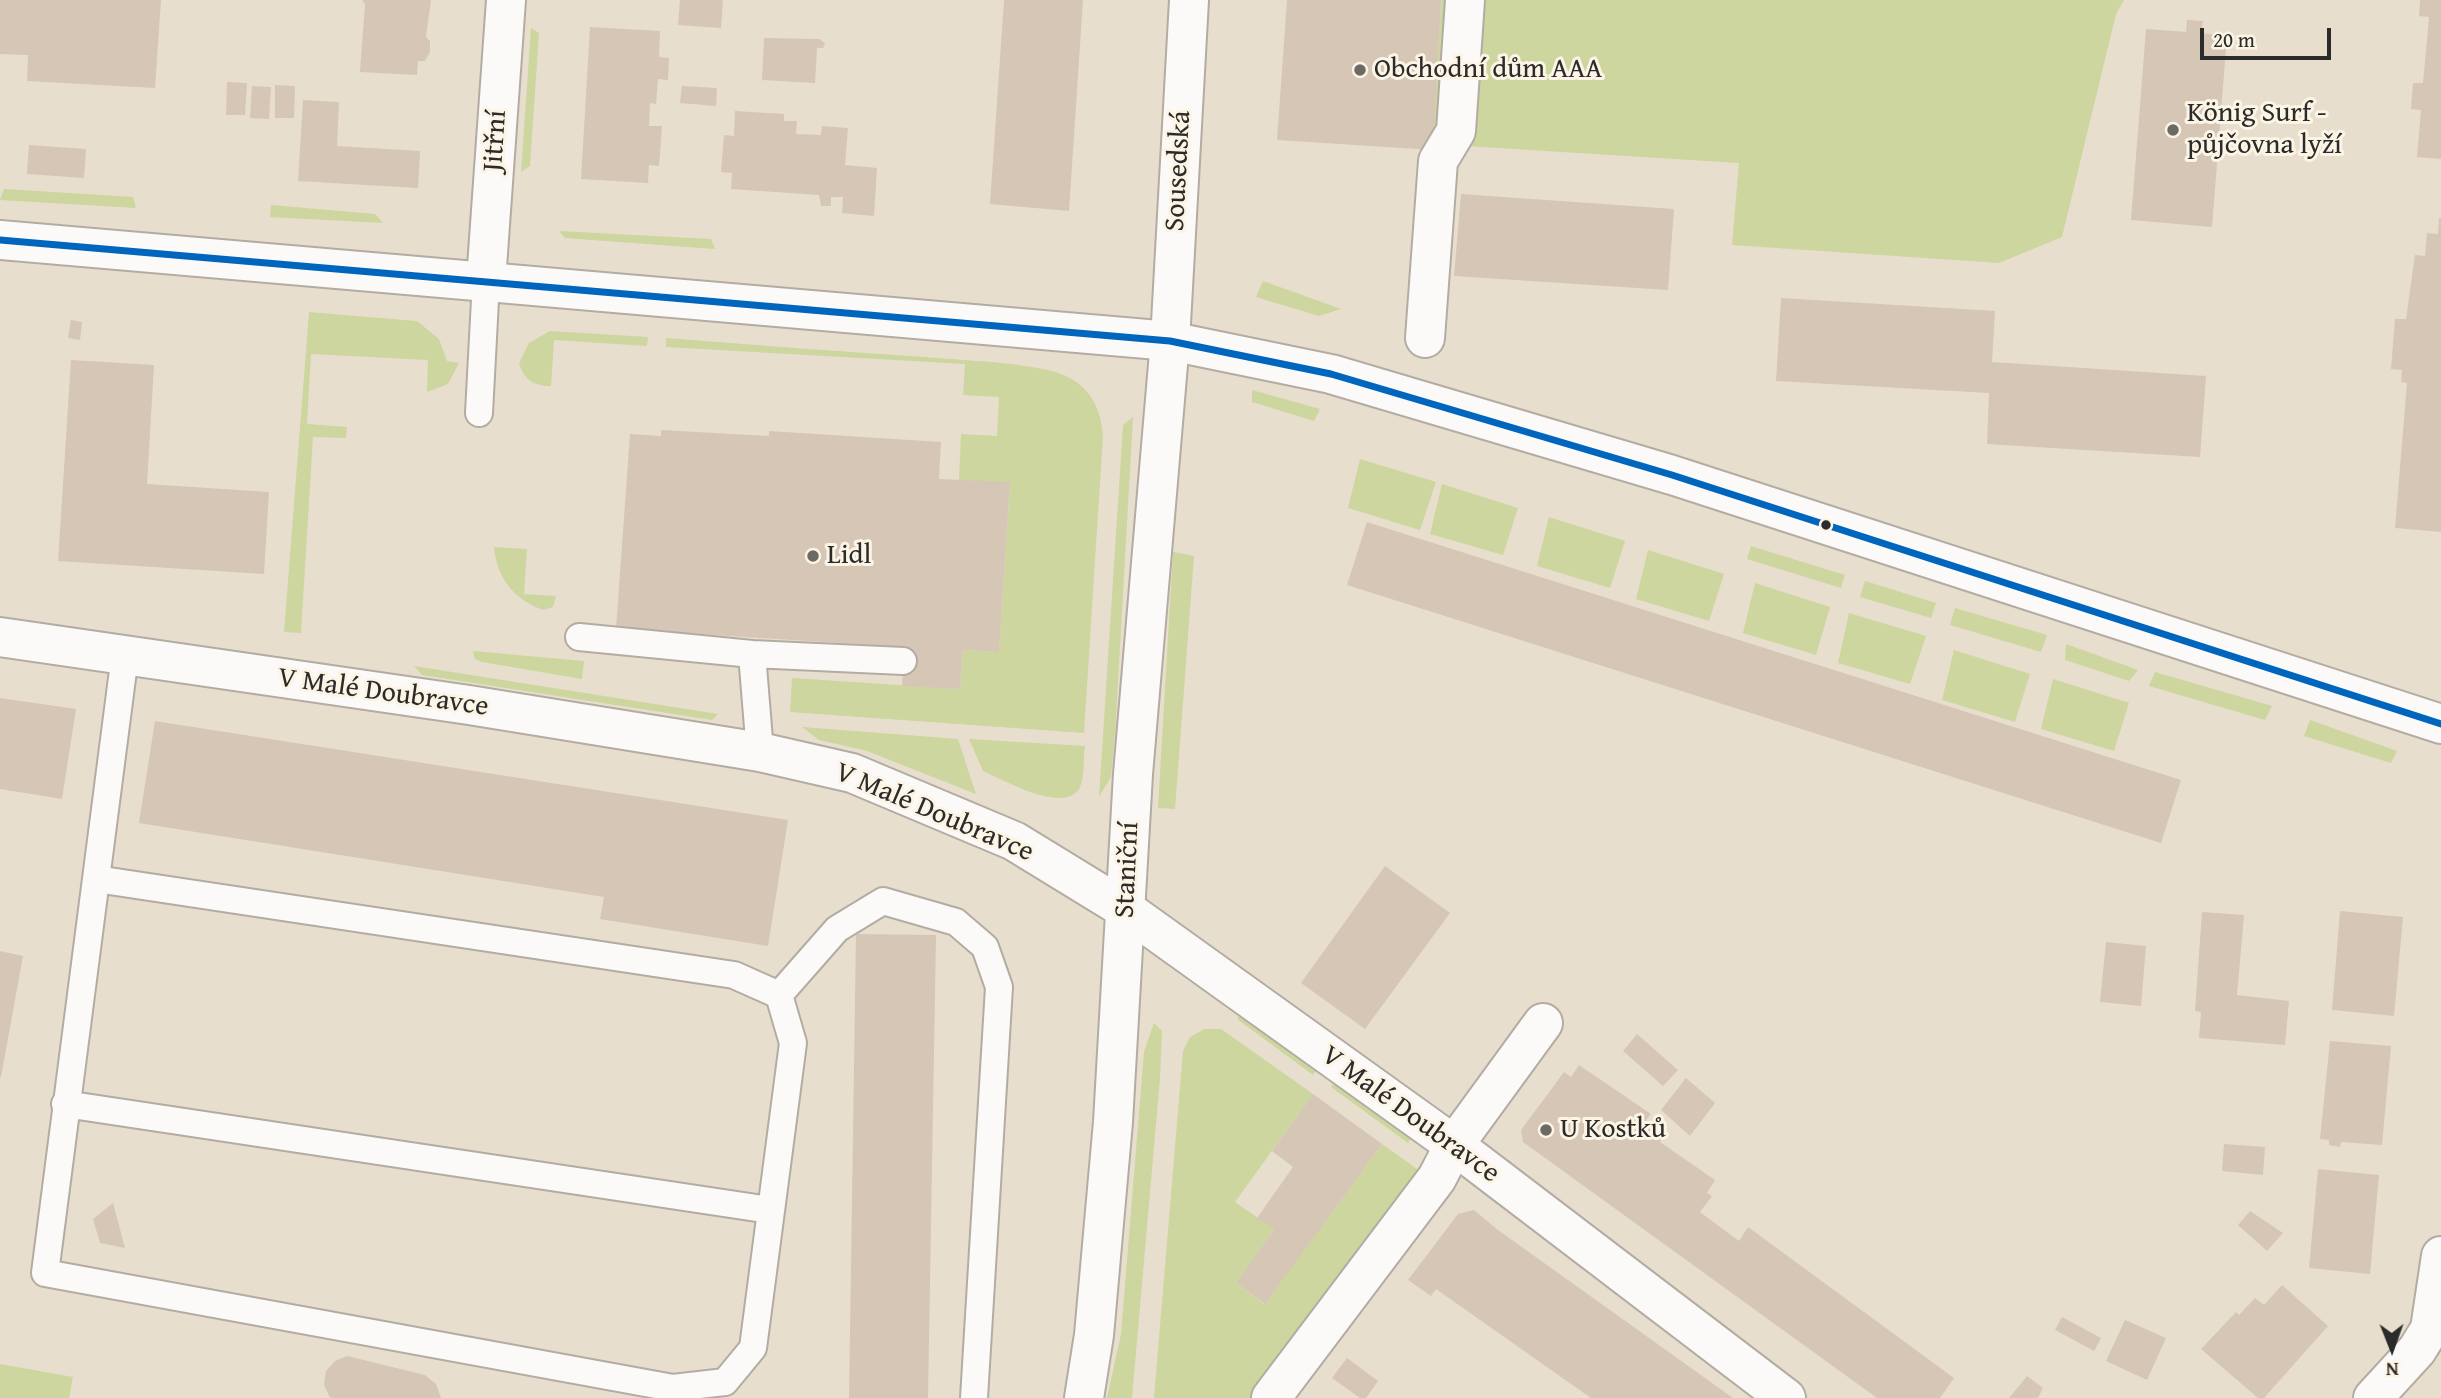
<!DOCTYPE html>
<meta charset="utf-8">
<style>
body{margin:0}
#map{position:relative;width:2441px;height:1398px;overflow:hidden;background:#e8dece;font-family:"Gentium Book Plus",serif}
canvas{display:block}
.north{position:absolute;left:2357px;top:1314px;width:70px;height:70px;-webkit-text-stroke:5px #fcf5e5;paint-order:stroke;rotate:179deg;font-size:19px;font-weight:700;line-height:28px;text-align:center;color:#2b2b2b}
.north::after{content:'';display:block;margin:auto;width:24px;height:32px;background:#2b2b2b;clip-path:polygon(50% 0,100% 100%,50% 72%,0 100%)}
.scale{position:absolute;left:2200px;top:28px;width:131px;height:32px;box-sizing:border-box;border:4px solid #2b2b2b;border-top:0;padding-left:9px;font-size:21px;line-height:24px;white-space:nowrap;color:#2b2b2b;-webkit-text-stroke:5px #fcf5e5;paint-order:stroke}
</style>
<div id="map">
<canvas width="2441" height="1398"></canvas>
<div class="north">N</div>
<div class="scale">20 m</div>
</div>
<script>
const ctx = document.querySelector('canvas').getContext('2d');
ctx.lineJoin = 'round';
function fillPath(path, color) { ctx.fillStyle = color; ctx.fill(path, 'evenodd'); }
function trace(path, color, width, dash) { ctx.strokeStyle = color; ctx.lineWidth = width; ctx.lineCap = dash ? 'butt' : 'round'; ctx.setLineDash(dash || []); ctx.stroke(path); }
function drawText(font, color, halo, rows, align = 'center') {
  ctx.font = font + ' "Gentium Book Plus",serif'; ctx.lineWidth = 6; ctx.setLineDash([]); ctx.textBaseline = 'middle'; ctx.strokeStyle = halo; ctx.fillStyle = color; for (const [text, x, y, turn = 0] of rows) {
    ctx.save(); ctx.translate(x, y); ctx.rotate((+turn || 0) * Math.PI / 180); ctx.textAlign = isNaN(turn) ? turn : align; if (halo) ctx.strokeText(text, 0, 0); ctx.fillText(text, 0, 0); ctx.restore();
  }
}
const green = new Path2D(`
 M 1441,0 L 2124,0 L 2116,14 L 2062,237 L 1999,263 L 1732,245 L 1739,163 L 1433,144 Z
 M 531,28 L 539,33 L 530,166 L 521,172 Z
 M 4,189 L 133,197 L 136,208 L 0,200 Z
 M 271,205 L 375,214 L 383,223 L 270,217 Z
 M 559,231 L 711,239 L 715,249 L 565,238 Z
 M 1263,281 L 1341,309 L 1319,316 L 1256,297 Z
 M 309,312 L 417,321 L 439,339 L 447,361 L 459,363 L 448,384 L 427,392 L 428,360 L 311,354 L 307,424 L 347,427 L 346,438 L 313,437 L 301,633 L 284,632 Z
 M 550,331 L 648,337 L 647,346 L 554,340 L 551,386 C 534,386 524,380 519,363 L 529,343 Z
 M 666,338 C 756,345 847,352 938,358 C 970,361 1039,363 1066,376 C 1091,388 1101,409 1103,436 L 1084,733 L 790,712 L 792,678 L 960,689 L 963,650 L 999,652 L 1010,483 L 959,480 L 961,434 L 997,436 L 999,397 L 963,395 L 965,364 L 666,347 Z
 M 1252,390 L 1320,409 L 1314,421 L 1252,402 Z
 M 1133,417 L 1115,735 L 1111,777 L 1099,797 L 1123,425 Z
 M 1360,459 L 1436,482 L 1420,530 L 1348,508 Z
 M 1442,484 L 1518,508 L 1503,555 L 1430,534 Z
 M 1549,517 L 1625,541 L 1610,588 L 1537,566 Z
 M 1751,546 L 1845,575 L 1841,588 L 1747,559 Z
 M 494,547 L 527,549 L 524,594 L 556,596 L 553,607 L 543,610 C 514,599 497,579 494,547 Z
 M 1648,550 L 1724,574 L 1709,621 L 1636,599 Z
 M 1173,552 L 1194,556 L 1175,809 L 1158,808 Z
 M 1865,581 L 1936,603 L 1931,618 L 1860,597 Z
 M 1755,583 L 1830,607 L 1816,655 L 1743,633 Z
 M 1955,608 L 2047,635 L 2041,652 L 1950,625 Z
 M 1849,613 L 1926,636 L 1910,684 L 1838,663 Z
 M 2066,644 L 2138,670 L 2129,681 L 2065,660 Z
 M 1954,650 L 2030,674 L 2015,722 L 1942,700 Z
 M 473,651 L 584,661 L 582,679 L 482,662 L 475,659 Z
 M 414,666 L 718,714 L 712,720 L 422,675 Z
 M 2155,672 L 2272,706 L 2265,720 L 2149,686 Z
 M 2053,679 L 2129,703 L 2114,751 L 2041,729 Z
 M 2310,720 L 2397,751 L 2391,763 L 2304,736 Z
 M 802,727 L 958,739 L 976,794 L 867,751 L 819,740 Z
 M 969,739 L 1085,746 C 1083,758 1085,779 1079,789 C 1063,814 1004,780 983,771 Z
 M 1241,1013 L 1318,1068 L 1313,1075 L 1237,1019 Z
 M 1154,1023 L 1162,1031 L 1160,1078 L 1132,1398 L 1107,1398 L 1121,1334 L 1144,1052 Z
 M 1204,1029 L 1221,1029 L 1313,1094 L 1235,1202 L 1274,1229 L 1236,1283 L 1264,1304 L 1382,1144 L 1427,1176 L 1258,1398 L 1154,1398 L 1183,1051 L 1190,1037 Z
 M 1336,1081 L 1412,1137 L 1408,1143 L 1331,1087 Z
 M 0,1364 L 73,1377 L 69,1398 L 0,1398 Z`);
const building = new Path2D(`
 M 0,0 L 161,0 L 155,88 L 27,81 L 28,55 L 0,54 Z
 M 362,0 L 431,0 L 426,37 L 430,41 L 430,52 L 425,61 L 418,61 L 417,75 L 360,72 L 365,4 Z
 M 680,0 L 723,0 L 721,28 L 678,25 Z
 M 1004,0 L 1083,0 L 1069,211 L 990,204 Z
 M 1287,0 L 1441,0 L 1433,150 L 1277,140 Z
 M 2420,0 L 2441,0 L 2441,159 L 2417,157 L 2421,110 L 2411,109 L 2413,83 L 2423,83 L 2429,17 L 2419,16 Z
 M 2187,20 L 2203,21 L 2201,33 L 2227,36 L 2212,227 L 2131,220 L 2146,29 L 2186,32 Z
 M 590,27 L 660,31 L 659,57 L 669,58 L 668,80 L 658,79 L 656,104 L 650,103 L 649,126 L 662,126 L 659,166 L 649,165 L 648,183 L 581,179 Z
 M 764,38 L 819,39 L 825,43 L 823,48 L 817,48 L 815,83 L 762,80 Z
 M 227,82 L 247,83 L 245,115 L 226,115 Z
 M 275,85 L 295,86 L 294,118 L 275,118 Z
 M 252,86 L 271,87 L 269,119 L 250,118 Z
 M 682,86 L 717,88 L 716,106 L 680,103 Z
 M 303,100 L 339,102 L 337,146 L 420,151 L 418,188 L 298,181 Z
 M 735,111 L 784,114 L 784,121 L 797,121 L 796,134 L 821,135 L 822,126 L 848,128 L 845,165 L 877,168 L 874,216 L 842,213 L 843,197 L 831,197 L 831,206 L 821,206 L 819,195 L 731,189 L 732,173 L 721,172 L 724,135 L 734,136 Z
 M 29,145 L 86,149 L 84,178 L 27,174 Z
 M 1461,194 L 1674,209 L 1668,290 L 1454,276 Z
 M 2439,218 L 2441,218 L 2441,532 L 2395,528 L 2407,383 L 2401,382 L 2402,370 L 2391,369 L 2395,319 L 2406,319 L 2415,255 L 2425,256 L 2427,233 L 2438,234 Z
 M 1781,298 L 1995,311 L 1992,362 L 2206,376 L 2200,457 L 1987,444 L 1989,393 L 1776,381 Z
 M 71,320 L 82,322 L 80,340 L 68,338 Z
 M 71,360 L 154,365 L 147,484 L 269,492 L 264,574 L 58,561 Z
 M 661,430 L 769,436 L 769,431 L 941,442 L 939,479 L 1010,482 L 999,652 L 963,650 L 960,689 L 902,686 L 904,647 L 616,629 L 630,434 L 661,436 Z
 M 1367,522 L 2181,780 L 2161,843 L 1347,585 Z
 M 0,698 L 76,709 L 62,799 L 0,789 Z
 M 155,721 L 788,820 L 768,946 L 600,919 L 604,897 L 139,823 Z
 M 1385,866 L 1450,913 L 1365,1029 L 1301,983 Z
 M 2340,911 L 2403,917 L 2394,1016 L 2332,1010 Z
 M 2202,912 L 2244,915 L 2237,995 L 2289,1001 L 2285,1045 L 2199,1038 L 2201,1012 L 2195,1011 Z
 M 856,934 L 936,935 L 928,1398 L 849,1398 Z
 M 2106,942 L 2146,946 L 2141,1006 L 2100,1002 Z
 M 0,951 L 23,956 L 1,1077 L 0,1077 Z
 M 1637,1034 L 1678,1070 L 1663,1086 L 1623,1051 Z
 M 2330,1041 L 2391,1046 L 2382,1145 L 2341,1142 L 2340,1147 L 2329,1145 L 2329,1140 L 2320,1139 Z
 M 1579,1065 L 1651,1114 L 1646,1120 L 1665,1134 L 1660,1142 L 1715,1180 L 1707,1193 L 1712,1196 L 1700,1212 L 1739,1241 L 1748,1227 L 1954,1378 L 1940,1398 L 1877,1398 L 1523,1142 L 1521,1130 L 1564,1072 L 1571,1077 Z
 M 1686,1078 L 1715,1103 L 1690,1136 L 1661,1110 Z
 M 1313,1094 L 1382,1144 L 1265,1304 L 1236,1283 L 1274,1229 L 1257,1218 L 1293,1167 L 1272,1151 Z
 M 2224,1144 L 2265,1147 L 2263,1175 L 2222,1171 Z
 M 2318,1169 L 2379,1175 L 2370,1274 L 2309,1268 Z
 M 113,1203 L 125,1248 L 100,1243 L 93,1219 Z
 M 1474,1210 L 1498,1230 L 1733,1398 L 1591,1398 L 1436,1289 L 1431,1296 L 1408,1280 L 1458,1214 Z
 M 2250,1211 L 2283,1233 L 2267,1251 L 2238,1225 Z
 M 2282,1285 L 2328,1326 L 2264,1398 L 2258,1398 L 2201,1349 L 2236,1312 L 2239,1315 L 2255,1298 L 2264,1305 Z
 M 2062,1317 L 2101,1338 L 2094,1351 L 2055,1330 Z
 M 2125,1320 L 2166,1338 L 2147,1380 L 2106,1361 Z
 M 347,1356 L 425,1375 L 436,1384 L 441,1398 L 330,1398 L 324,1385 L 326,1371 L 335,1361 Z
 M 1347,1358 L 1378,1381 L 1366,1398 L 1360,1398 L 1332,1378 Z
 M 2027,1376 L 2043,1388 L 2038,1398 L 2009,1398 Z`);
const service = new Path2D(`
 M 479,413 L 486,281
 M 579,637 L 752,654 L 760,752
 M 752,654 L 903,661
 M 96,879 L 734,975 L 779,995 L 793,1043 L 753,1348 L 725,1382 L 673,1388 L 45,1273 L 125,655
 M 779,995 L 837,929 L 883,901 L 956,922 L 985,947 L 999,987 L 974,1398
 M 65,1104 L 770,1210`);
const pedestrian = new Path2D(`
 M 1425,338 L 1438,161 L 1456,131 L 1465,0`);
const minor = new Path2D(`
 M 486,281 L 506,0
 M 0,637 L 469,705 L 760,752 L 852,773 L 1014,841 L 1125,909 L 1454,1145 L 1786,1398
 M 1084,1398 L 1094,1335 L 1113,1122 L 1133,774 L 1170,341 L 1189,0
 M 1271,1398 L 1437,1178 L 1454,1145 L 1543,1023
 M 2373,1398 L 2417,1350 L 2430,1329 L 2441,1256`);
const tertiary = new Path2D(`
 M 0,240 L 1170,341 L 1331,374 L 1672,475 L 2441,724`);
const bus1 = new Path2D(`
 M 0,240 L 1170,341 L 1331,374 L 1672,475 L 2441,724`);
const markers = [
 [1360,70,7,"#6d6a64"],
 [2173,130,7,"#6d6a64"],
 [1826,525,6,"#2b2b2b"],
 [813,556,7,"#6d6a64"],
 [1546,1130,7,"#6d6a64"]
];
const poiNames = [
 ["Obchodní dům AAA",1374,70],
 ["König Surf -",2187,114],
 ["půjčovna lyží",2187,146],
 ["Lidl",827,556],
 ["U Kostků",1560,1130]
];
const streetNames = [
 ["Jitřní",496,141,-86],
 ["Sousedská",1179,171,-87],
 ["V Malé Doubravce",383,693,8],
 ["V Malé Doubravce",934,813,23],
 ["Staniční",1128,870,-87],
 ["V Malé Doubravce",1410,1115,36]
];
fillPath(green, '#ccd69e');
fillPath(building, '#d6c6b6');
trace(service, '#b3aca3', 30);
trace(pedestrian, '#b3aca3', 42);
trace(minor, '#b3aca3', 42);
trace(tertiary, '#b3aca3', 42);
trace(service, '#fcfaf8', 26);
trace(pedestrian, '#fcfaf8', 38);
trace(minor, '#fcfaf8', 38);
trace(tertiary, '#fcfaf8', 38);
trace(bus1, '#0065bd', 7);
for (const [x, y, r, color] of markers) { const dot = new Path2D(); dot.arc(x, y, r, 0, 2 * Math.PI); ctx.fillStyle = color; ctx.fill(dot); trace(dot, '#fcf5e5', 2.5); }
drawText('28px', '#2b2b2b', '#fcf5e5', poiNames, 'left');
drawText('28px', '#2b2b2b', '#fcf5e5', streetNames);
</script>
